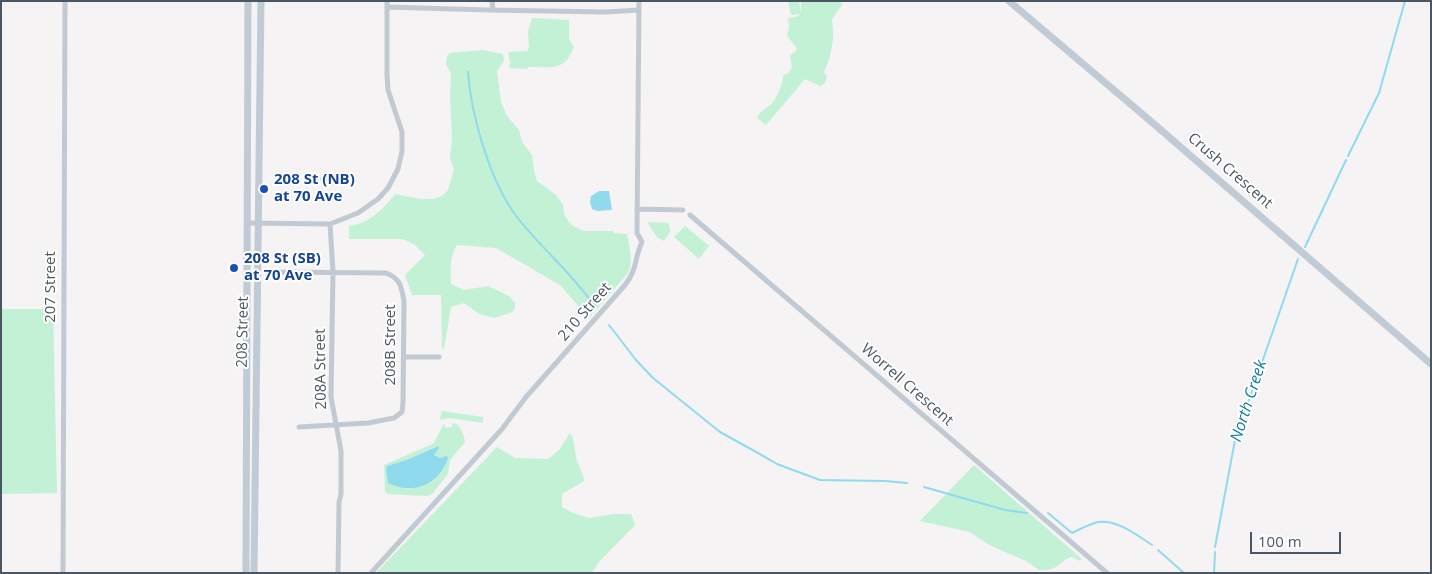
<!DOCTYPE html>
<style>
body{margin:0}
#map{position:relative;width:1432px;height:574px;overflow:hidden;background:#f5f3f3;font-family:"Open Sans",sans-serif}
canvas{display:block}
.frame{position:absolute;inset:0;border:2px solid #4a5661;pointer-events:none}
.scale{position:absolute;left:1250px;top:532px;width:91px;height:22px;box-sizing:border-box;border:2px solid #4a5661;border-top:0;padding-left:6px;font-size:15px;line-height:18px;white-space:nowrap;color:#4a5661;-webkit-text-stroke:4px #fff;paint-order:stroke}
</style>
<div id="map">
<canvas width="1432" height="574"></canvas>
<div class="frame"></div>
<div class="scale">100 m</div>
</div>
<script>
const ctx = document.querySelector('canvas').getContext('2d');
ctx.lineJoin = 'round';
function fillPath(path, color) { ctx.fillStyle = color; ctx.fill(path, 'evenodd'); }
function trace(path, color, width, dash) { ctx.strokeStyle = color; ctx.lineWidth = width; ctx.lineCap = dash ? 'butt' : 'round'; ctx.setLineDash(dash || []); ctx.stroke(path); }
function drawText(font, color, halo, rows, align = 'center') {
  ctx.font = font + ' "Open Sans",sans-serif'; ctx.lineWidth = 4; ctx.setLineDash([]); ctx.textBaseline = 'middle'; ctx.strokeStyle = halo; ctx.fillStyle = color; for (const [text, x, y, turn = 0] of rows) {
    ctx.save(); ctx.translate(x, y); ctx.rotate((+turn || 0) * Math.PI / 180); ctx.textAlign = isNaN(turn) ? turn : align; if (halo) ctx.strokeText(text, 0, 0); ctx.fillText(text, 0, 0); ctx.restore();
  }
}
const green = new Path2D(`
 M 788,1 L 799,1 L 801,13 L 801,1 L 841,1 L 842,5 L 832,19 C 835,38 832,54 824,72 L 827,77 L 825,83 L 820,86 L 805,79 L 766,125 L 757,118 C 760,111 766,109 771,104 C 777,99 783,83 783,75 L 788,74 L 792,67 L 790,55 L 795,52 L 797,48 L 787,36 L 789,27 L 788,18 L 796,17 L 801,14 L 791,15 Z
 M 532,18 L 569,20 L 569,39 L 574,47 C 564,72 552,67 528,67 L 527,69 L 509,68 L 510,62 L 508,52 L 527,51 L 529,48 L 528,32 Z
 M 483,50 L 503,54 L 504,61 L 497,71 L 501,102 L 507,116 L 519,130 L 522,142 L 532,155 L 534,171 L 537,181 L 556,195 L 563,205 L 564,214 L 568,221 L 573,226 L 584,231 L 613,231 L 614,233 L 627,234 C 629,248 634,259 628,273 L 589,318 L 560,285 L 496,248 L 457,245 C 449,256 451,272 451,284 L 464,290 L 488,286 L 509,296 L 515,303 L 515,308 L 512,312 L 495,318 L 479,314 L 464,303 L 451,307 L 444,349 L 442,348 L 441,295 L 412,295 L 405,275 L 425,255 L 414,244 L 402,239 L 349,239 L 349,226 C 368,224 384,209 395,194 L 421,199 L 433,199 L 442,196 L 448,190 L 454,169 L 450,159 L 452,138 L 450,97 L 451,74 L 446,64 L 447,56 L 450,53 Z
 M 320,177 L 344,177 L 344,179 C 330,187 333,190 320,181 Z
 M 647,222 L 669,223 L 670,232 L 664,241 L 657,237 Z
 M 685,226 L 709,246 L 699,259 L 674,237 Z
 M 1,309 L 53,309 L 57,493 L 1,494 Z
 M 442,411 L 483,417 L 483,423 L 449,418 L 442,420 L 440,419 Z
 M 444,423 L 445,428 L 452,427 L 452,423 C 460,423 464,434 465,442 L 450,460 L 448,474 L 432,494 L 427,496 L 387,494 L 385,491 L 384,465 L 430,445 L 434,443 ZM 437,446 L 434,455 L 436,457 L 448,459 C 441,479 428,487 407,489 L 387,466 L 409,459 Z
 M 570,433 C 575,441 574,448 576,457 C 578,466 583,472 584,481 L 562,494 L 562,507 L 573,513 L 589,518 L 614,514 L 631,514 L 635,525 L 598,563 L 592,573 L 376,573 L 497,447 L 515,458 L 548,459 L 559,450 Z
 M 974,465 L 1082,559 L 1080,561 L 1072,557 L 1066,559 L 1056,567 L 1048,570 L 1039,570 L 1026,561 L 989,545 L 970,532 L 920,521 Z`);
const water = new Path2D(`
 M 599,191 L 609,191 L 612,210 L 597,211 L 592,209 L 590,202 L 591,196 Z
 M 438,446 L 439,448 L 434,455 L 440,458 L 447,456 L 448,459 C 438,486 413,495 388,483 L 386,470 L 387,466 L 409,459 Z`);
const stream = new Path2D(`
 M 468,72 C 471,115 490,182 517,217 C 540,247 571,272 593,304
 M 1348,156 L 1379,93 L 1405,1
 M 1305,247 L 1346,160
 M 609,325 L 636,360 L 653,378 L 720,432 L 758,453 L 777,464 L 820,480 L 885,481 L 907,483
 M 924,487 L 1005,510 L 1027,513
 M 1048,513 L 1072,533 C 1080,529 1090,524 1098,522 C 1117,519 1138,536 1152,545
 M 1215,547 L 1235,440 L 1298,259
 M 1158,550 L 1184,573
 M 1214,573 L 1215,552`);
const street = new Path2D(`
 M 492,1 L 493,10
 M 387,7 L 488,10 L 606,12 L 639,10
 M 637,209 L 683,210
 M 690,215 L 1107,573
 M 248,223 L 330,224 L 358,213 L 378,199 L 388,188 L 398,169 L 402,151 L 402,132 L 388,90 L 387,75 L 387,1
 M 330,224 L 333,272 L 331,397 L 341,451 L 341,494 L 339,502 L 338,573
 M 269,272 L 386,273 C 401,279 401,286 404,301 L 403,403 L 402,412 L 394,418 L 368,423 L 299,427
 M 404,357 L 439,357
 M 63,573 L 65,1
 M 371,573 L 502,429 L 526,397 L 625,285 C 638,268 634,259 642,242 L 637,233 L 639,1`);
const secondary = new Path2D(`
 M 1009,1 L 1154,124 L 1431,364
 M 246,573 L 248,1
 M 254,573 L 261,1`);
const markers = [
 [264,189,5,"#1a4fb4"],
 [234,268,5,"#1a4fb4"]
];
const streetNames = [
 ["Crush Crescent",1230,171,41],
 ["207 Street",51,287,-90],
 ["210 Street",585,312,-49],
 ["208 Street",243,332,-89],
 ["208B Street",391,345,-90],
 ["208A Street",321,369,-91],
 ["Worrell Crescent",907,385,41]
];
const transitNames = [
 ["208 St (NB)",274,180],
 ["at 70 Ave",274,197],
 ["208 St (SB)",244,259],
 ["at 70 Ave",244,276]
];
const waterNames = [
 ["North Creek",1249,401,-72]
];
fillPath(green, '#c3f1d5');
fillPath(water, '#90daee');
trace(stream, '#90daee', 2);
trace(street, '#c1cad2', 5);
trace(secondary, '#c1cbd6', 7);
for (const [x, y, r, color] of markers) { const dot = new Path2D(); dot.arc(x, y, r, 0, 2 * Math.PI); ctx.fillStyle = color; ctx.fill(dot); trace(dot, '#fff', 2); }
drawText('15px', '#4a5661', '#fff', streetNames);
drawText('bold 15px', '#164399', '#fff', transitNames, 'left');
drawText('italic 16px', '#0c7c9b', '#fff', waterNames);
</script>
